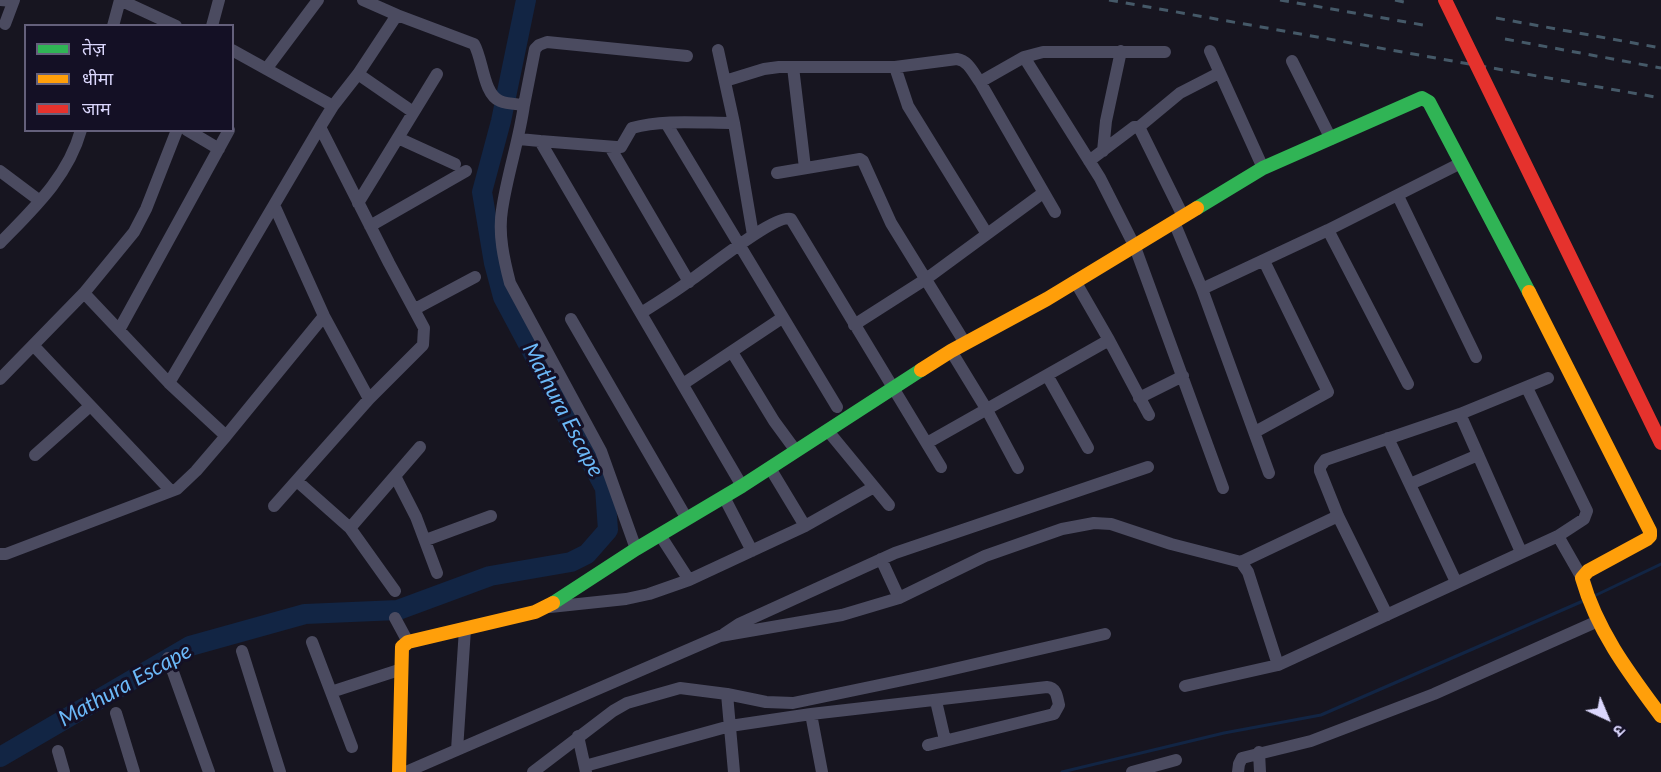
<!DOCTYPE html>
<meta charset="utf-8">
<style>
body{margin:0}
#map{position:relative;width:1661px;height:772px;overflow:hidden;background:#171520;font-family:Lato,"Noto Sans Devanagari",sans-serif}
canvas{display:block}
.legend{position:absolute;left:24px;top:24px;width:210px;height:108px;box-sizing:border-box;background:#141025;border:2px solid #64607b;margin:0;padding:8px 10px;list-style:none;font-size:18px;color:#dbd7fd}
.legend li{display:flex;align-items:center;gap:12px;height:30px}
.legend b{width:30px;border:2px solid #64607b}
.north{position:absolute;left:1577px;top:688px;width:60px;height:60px;-webkit-text-stroke:4px #141025;paint-order:stroke;rotate:136deg;font-size:16px;font-weight:700;line-height:24px;text-align:center;color:#dbd7fd}
.north::after{content:'';display:block;margin:auto;width:21px;height:27px;background:#dbd7fd;clip-path:polygon(50% 0,100% 100%,50% 72%,0 100%)}
</style>
<div id="map">
<canvas width="1661" height="772"></canvas>
<ul class="legend">
<li><b style="height:8px;background:#30b455"></b>तेज़</li>
<li><b style="height:8px;background:#ff9f0a"></b>धीमा</li>
<li><b style="height:8px;background:#e5322d"></b>जाम</li>
</ul>
<div class="north">उ</div>
</div>
<script>
const ctx = document.querySelector('canvas').getContext('2d');
ctx.lineJoin = 'round';
function trace(path, color, width, dash) { ctx.strokeStyle = color; ctx.lineWidth = width; ctx.lineCap = dash ? 'butt' : 'round'; ctx.setLineDash(dash || []); ctx.stroke(path); }
function drawText(font, color, halo, rows, align = 'center') {
  ctx.font = font + ' Lato,sans-serif'; ctx.lineWidth = 6; ctx.setLineDash([]); ctx.textBaseline = 'middle'; ctx.strokeStyle = halo; ctx.fillStyle = color; for (const [text, x, y, turn = 0] of rows) {
    ctx.save(); ctx.translate(x, y); ctx.rotate((+turn || 0) * Math.PI / 180); ctx.textAlign = isNaN(turn) ? turn : align; if (halo) ctx.strokeText(text, 0, 0); ctx.fillText(text, 0, 0); ctx.restore();
  }
}
const stream = new Path2D(`
 M 1592,597 L 1661,564
 M 1062,772 L 1224,733 L 1321,715 L 1583,601`);
const river = new Path2D(`
 M 0,757 L 190,646 L 305,614 L 398,610 L 490,576 L 571,562 L 587,554 L 608,530 L 605,488 L 503,297 L 494,263 L 482,192 L 501,121 L 526,0`);
const street = new Path2D(`
 M 0,0 L 13,1
 M 363,0 L 397,15
 M 5,24 L 14,0
 M 113,26 L 120,0 L 176,26
 M 212,26 L 219,0
 M 232,50 L 333,106 L 320,127 L 389,263 L 424,328 L 423,345 L 369,399 L 274,506
 M 718,50 L 734,123 L 753,235
 M 1210,51 L 1263,168
 M 1024,57 L 1043,52 L 1165,52
 M 1292,61 L 1331,139
 M 793,67 L 805,168
 M 895,67 L 908,106 L 987,234
 M 267,68 L 318,0
 M 358,74 L 413,112
 M 725,81 L 764,69 L 779,67 L 895,67 L 957,59 C 969,61 973,73 980,82 L 1055,212
 M 980,82 L 1024,57 L 1100,178 L 1135,247 L 1223,488
 M 524,105 L 535,49 L 539,45 L 547,42 L 687,56
 M 333,106 L 358,74 L 397,15 L 474,44 C 483,59 483,94 500,101 C 507,104 516,104 524,105 C 519,141 507,175 502,210 C 498,234 504,260 510,283 L 601,451 L 636,549
 M 666,123 L 837,407
 M 320,127 L 274,205 L 324,316 L 369,399
 M 1139,127 L 1180,93 L 1219,73
 M 187,130 L 219,149
 M 398,138 L 455,164
 M 519,139 L 540,141 L 742,486
 M 540,141 L 616,147 L 621,147 L 632,128 C 663,119 701,123 734,123
 M 610,147 L 689,282
 M 1103,151 L 1106,121 L 1121,51
 M 1089,161 L 1134,127 L 1139,127 L 1183,216
 M 0,171 L 40,201
 M 777,173 L 860,159 L 863,161 L 891,223 L 965,343
 M 1398,196 L 1476,357
 M 358,203 L 437,74
 M 1174,222 L 1202,289 L 1269,473
 M 370,226 L 466,171
 M 1328,230 L 1408,384
 M 0,243 C 33,209 68,177 81,130
 M 1075,281 L 1109,340 L 1149,415
 M 1202,289 L 1328,230 L 1461,163
 M 84,293 L 169,383 L 226,436
 M 415,309 L 475,277
 M 641,313 C 657,303 673,293 688,282 C 705,271 776,213 791,219 L 941,467
 M 571,319 L 687,519
 M 854,325 L 926,279 L 1043,193
 M 119,330 L 229,130
 M 33,345 L 171,491
 M 951,351 L 987,410 L 1018,468
 M 732,352 L 774,421 L 796,451
 M 1047,375 L 1088,448
 M 0,379 L 84,293 L 134,232 L 146,209 L 177,130
 M 169,383 L 274,205
 M 683,384 L 782,318
 M 1139,398 L 1183,376
 M 1460,414 L 1521,552
 M 828,431 L 889,505
 M 1255,432 L 1328,392 L 1264,261
 M 1388,438 L 1456,582
 M 927,443 L 1109,340
 M 35,455 L 90,406
 M 770,468 L 805,526
 M 395,476 L 416,517 L 437,573
 M 297,481 L 350,528 L 395,591
 M 1410,484 L 1478,455
 M 724,497 L 752,551
 M 350,528 L 420,447
 M 660,535 L 689,580
 M 1558,536 L 1582,578
 M 426,540 L 491,516
 M 0,554 L 6,554 L 177,489 L 196,471 L 226,436 L 324,316
 M 881,559 L 899,598
 M 1241,562 L 1338,516
 M 550,607 L 626,599 L 649,594 L 689,580 L 805,526 L 874,487
 M 1387,615 L 1338,516 L 1320,471 L 1320,467 L 1325,460 L 1460,414 L 1548,378
 M 395,618 L 408,642
 M 724,634 L 739,624 L 895,553 L 1148,467
 M 312,642 L 352,747
 M 242,651 L 280,772
 M 168,658 L 209,772
 M 1185,686 L 1278,665 L 1558,536 L 1584,519 L 1587,511 L 1527,388
 M 331,692 L 402,669
 M 727,694 L 734,772
 M 936,701 L 945,740
 M 116,713 L 134,772
 M 811,714 L 822,772
 M 578,736 L 586,772
 M 457,750 L 465,629
 M 58,751 L 64,772
 M 1259,752 L 1260,772
 M 585,766 L 730,726 L 811,714 L 1047,687 C 1057,688 1057,697 1059,705 L 1054,714 L 928,745
 M 406,772 L 720,636 L 842,615 L 899,598 L 985,556 L 1062,529 L 1094,523 L 1111,524 L 1171,544 L 1241,562 L 1248,572 L 1278,665
 M 533,772 L 613,711 L 627,703 L 680,688 L 727,694 L 766,702 L 793,703 L 932,674 L 1105,634
 M 1132,772 L 1176,760
 M 1238,772 L 1239,764 L 1242,758 L 1311,741 L 1434,694 L 1598,621`);
const fast = new Path2D(`
 M 1197,208 L 1263,168 L 1422,98 L 1429,102 L 1529,292
 M 553,603 L 636,549 L 742,486 L 921,370`);
const slow = new Path2D(`
 M 1529,292 L 1650,531 L 1650,536 L 1647,539 L 1588,571 L 1582,578 C 1597,631 1629,673 1661,716
 M 921,370 L 951,351 L 1047,299 L 1197,208
 M 399,772 L 402,647 L 408,642 L 535,612 L 553,603`);
const rail = new Path2D(`
 M 1109,0 L 1661,98
 M 1280,0 L 1429,26
 M 1395,0 L 1404,2
 M 1496,18 L 1661,48
 M 1505,39 L 1661,68`);
const jamBridge = new Path2D(`
 M 1445,0 L 1661,443`);
const waterNames = [
 ["Mathura Escape",563,410,62],
 ["Mathura Escape",125,685,-29]
];
trace(stream, '#122544', 3);
trace(river, '#122544', 20);
trace(street, '#4b4b60', 12);
trace(fast, '#30b455', 14);
trace(slow, '#ff9f0a', 14);
trace(rail, '#455968', 3, [9, 8]);
trace(jamBridge, '#e5322d', 14);
drawText('italic 22px', '#6bb8f7', '#141025', waterNames);
</script>
